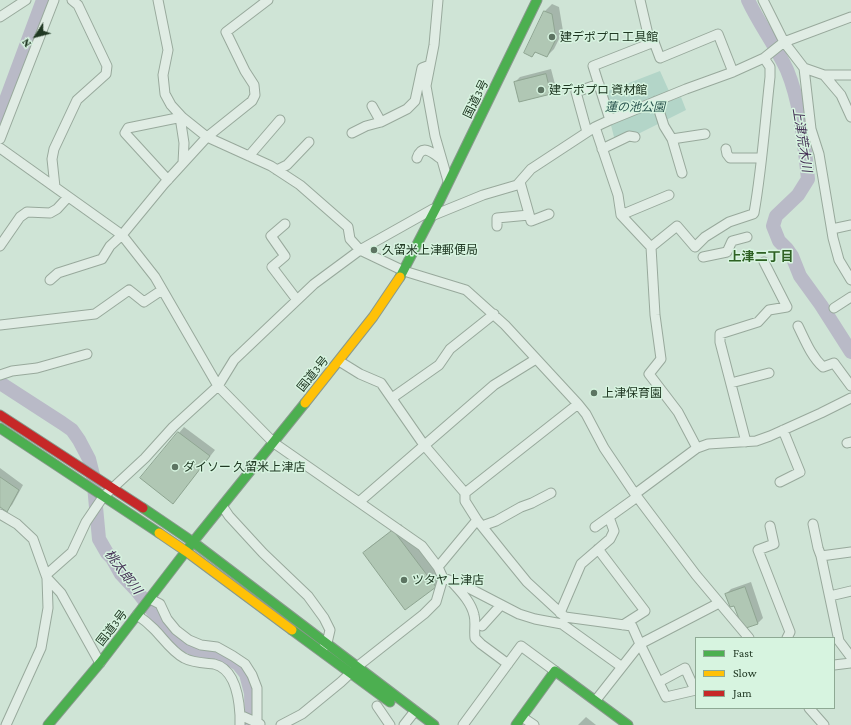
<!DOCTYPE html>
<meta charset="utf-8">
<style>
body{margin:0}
#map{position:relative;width:851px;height:725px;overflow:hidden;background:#cfe4d6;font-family:"Crimson Pro",serif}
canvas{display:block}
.legend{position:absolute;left:695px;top:637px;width:140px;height:72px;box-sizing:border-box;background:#d7f4e0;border:1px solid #8ea994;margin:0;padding:5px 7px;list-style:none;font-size:12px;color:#203823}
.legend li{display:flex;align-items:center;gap:8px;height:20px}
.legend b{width:20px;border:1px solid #8ea994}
.north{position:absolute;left:16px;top:16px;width:40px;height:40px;-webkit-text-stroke:3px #d7f4e0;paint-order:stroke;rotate:234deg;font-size:11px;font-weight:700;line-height:16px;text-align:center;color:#203823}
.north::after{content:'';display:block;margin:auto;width:14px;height:18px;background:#203823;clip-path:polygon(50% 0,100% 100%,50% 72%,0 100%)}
</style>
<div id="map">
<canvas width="851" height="725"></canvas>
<ul class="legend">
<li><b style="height:5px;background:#4caf50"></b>Fast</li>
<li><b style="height:5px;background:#ffc107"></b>Slow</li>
<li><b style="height:5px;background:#c62828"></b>Jam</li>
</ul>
<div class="north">N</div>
</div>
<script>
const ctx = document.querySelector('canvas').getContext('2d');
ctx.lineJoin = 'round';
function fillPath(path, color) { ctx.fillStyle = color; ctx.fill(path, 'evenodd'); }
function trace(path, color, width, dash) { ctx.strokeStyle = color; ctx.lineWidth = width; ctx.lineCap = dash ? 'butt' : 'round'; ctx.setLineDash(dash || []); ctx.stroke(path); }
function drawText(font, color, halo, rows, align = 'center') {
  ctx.font = font + ' "Crimson Pro","Noto Sans JP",serif'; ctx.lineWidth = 3; ctx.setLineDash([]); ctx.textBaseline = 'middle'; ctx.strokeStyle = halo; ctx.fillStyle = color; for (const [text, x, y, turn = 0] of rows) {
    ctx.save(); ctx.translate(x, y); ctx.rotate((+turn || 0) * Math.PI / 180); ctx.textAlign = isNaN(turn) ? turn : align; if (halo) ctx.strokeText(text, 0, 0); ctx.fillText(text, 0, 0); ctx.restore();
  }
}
const green = new Path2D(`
 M 660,71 L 673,100 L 681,97 L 686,110 L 616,145 L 603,93 Z`);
const shadow = new Path2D(`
 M 552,4 L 559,7 L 563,31 L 554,49 L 547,56 L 537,51 L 532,56 L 525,53 L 545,11 Z
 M 551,69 L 556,88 L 550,93 L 515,82 L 520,77 Z
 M 184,427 L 215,450 L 173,503 L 141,478 Z
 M 0,468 L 23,485 L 12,505 L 7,510 L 0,506 Z
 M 401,524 L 442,579 L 435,586 L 364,553 L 371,546 Z
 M 751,582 L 763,618 L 758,623 L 743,628 L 735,604 L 726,594 L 731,589 Z
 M 586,717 L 596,725 L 578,725 Z`);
const river = new Path2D(`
 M 748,0 C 759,24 776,46 787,70 C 801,104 804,143 808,179 L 798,195 L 776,216 L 773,226 L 779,241 L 787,249 L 792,256 L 800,276 L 821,305 L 851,352
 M 0,116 L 43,0
 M 0,383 L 62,423 L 72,430 L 79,440 L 89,459 L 93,475 L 99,539 L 107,553 L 112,558 L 121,574 L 137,591 L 158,618 L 171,633 L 182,643 L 196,650 L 214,652 L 228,658 L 238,664 L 246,674 L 251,693 L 252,725`);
const building = new Path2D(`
 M 544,11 L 552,14 L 556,39 L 547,57 L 535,52 L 532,57 L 524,53 Z
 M 546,74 L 551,94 L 519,102 L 514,82 Z
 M 178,432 L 210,456 L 173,504 L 140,478 Z
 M 0,477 L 19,490 L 7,512 L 0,507 Z
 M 393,530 L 436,587 L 405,610 L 363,553 Z
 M 745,587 L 758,624 L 743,629 L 734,606 L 730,607 L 725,594 Z`);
const street = new Path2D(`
 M 158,0 L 168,50 L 163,75 L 165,94 L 171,105 L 182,117 L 207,137 L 271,166 L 300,185 L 348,227 L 350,239 L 360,250 L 404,271 L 466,290 L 505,325 L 578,404 L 586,414 L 604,448 L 635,494 L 696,575 L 749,638
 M 438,0 L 434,45 L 426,86 L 435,136 L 448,181
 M 640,0 L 650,43
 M 763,0 L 784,42 L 804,68 L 811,129 L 819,154 L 833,238 L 839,260 L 851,280
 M 0,17 L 26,0
 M 804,68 L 824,75 L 841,95 L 851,117
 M 824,75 L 851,75
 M 656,101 L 664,126 L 672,139 L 705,134
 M 372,106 L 381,122 L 407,109 L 415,101 L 422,68 L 430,65
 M 180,117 L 184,143 L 183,163
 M 610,120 L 593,66 L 654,42 L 660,58 L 718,34 L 733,72
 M 595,127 L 618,195 L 621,215 L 651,247 L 655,315 L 661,359 L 649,374 L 678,412 L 697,448
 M 587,132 L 576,92 L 599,84
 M 352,133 L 366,126 L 381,122
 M 0,139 L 54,0
 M 672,139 L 682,173
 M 0,148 L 122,235 L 155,277 L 218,386 L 274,443 L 422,546 L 438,567 L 443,578 L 436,602 L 424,614 L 358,666 L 341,682 L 302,714 L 281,725
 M 602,149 L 629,136 L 635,137
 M 726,149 L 727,154 L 730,158 L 761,158
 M 249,156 L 280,120
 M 417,158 C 422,143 433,153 441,159
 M 277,170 L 287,165 L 309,142
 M 168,180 L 125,133 L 128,128 L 182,117
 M 520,182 L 531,221 L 549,214
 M 55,187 L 52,159 L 54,149 L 77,100 L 106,74 L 107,66 L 78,5 L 72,0
 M 434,215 L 483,195 L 517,185 L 531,169 L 595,127 L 610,120 L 686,89 L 733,72 L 764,58 L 784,42 L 851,17
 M 621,215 L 669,195
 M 285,224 L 271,236 L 285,256 L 272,267 L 297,300
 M 497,226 L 497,218 L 529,215
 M 832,229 L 851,225
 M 0,246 L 20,217 L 27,212 L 50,213 L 57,209 L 68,197
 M 651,247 L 677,226 L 695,247 L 705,237 L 729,222 L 753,214 L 754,213 C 762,168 765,122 770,77 L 770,67 L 764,58
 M 703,257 L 727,252 L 732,241 L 747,237
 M 50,280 L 58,273 L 102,259 L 110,246 L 122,235 L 164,184 L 207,137 L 252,101 L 255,95 L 254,85 L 245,71 L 226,32 L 268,0
 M 834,308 L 851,297
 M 0,325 L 95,314 L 129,290 L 144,302 L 162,290
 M 798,326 C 805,340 811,356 823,367 L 834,363 L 851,386
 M 339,361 L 360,374 L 381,383 L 424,445 L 465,493 L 465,501 L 477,520 L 505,555 L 527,582 L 565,617 L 632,626 L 640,644 L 666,697 L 696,690
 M 0,375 L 12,371 L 37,368 L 87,354
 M 731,383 L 769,373
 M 392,398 L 439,365 L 450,349 L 494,314
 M 746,442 L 720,342 L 720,334 L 758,322 L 769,310 L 787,307 L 764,262
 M 847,443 L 851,442
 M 780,482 L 800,472 L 783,430
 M 465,493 L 578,404
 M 635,494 L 697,448 L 708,444 L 756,441 L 770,436 L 821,413 L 851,398
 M 359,502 L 494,385 L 536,359
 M 223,507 L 229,516 L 263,553 L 308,596 L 324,618 L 330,630 L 327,643 L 324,647
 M 0,514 L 17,524 L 33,539 L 47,578 L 61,593 L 100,663
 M 813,524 L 818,548 L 821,556 L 839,641 L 851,657
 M 482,526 L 496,521 L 521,507 L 532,503 L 551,493
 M 770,526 L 774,544 L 758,550 L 790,632 L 787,638
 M 595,527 L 637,497
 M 598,549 L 645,611 L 623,625
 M 821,556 L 851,552
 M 438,567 L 477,520
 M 46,575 L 72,552 L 86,522 L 103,497 L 145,458 L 173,427 L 218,386 L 234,360 L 314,284 L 360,250 L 433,209
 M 443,578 L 463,585 L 519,614 L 535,619 L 562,624 L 622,667
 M 452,582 C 461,592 471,602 474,615 C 476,622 474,630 475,638 L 481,644 L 508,664
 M 830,596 L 851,591
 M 150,599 L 160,604 L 167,619 L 176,630 L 189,640 L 201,645 L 217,647 L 233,656 L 245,664 L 252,675 L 257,688 L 257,723
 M 560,613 L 581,564 L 610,539 L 614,531 L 609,517
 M 137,615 C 143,619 149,624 154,629 C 163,638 172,652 184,658 C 193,663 205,663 214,664 C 235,669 239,698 240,715
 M 482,626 L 501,605
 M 834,665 L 851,663
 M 659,682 L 685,668 L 695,690
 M 596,700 L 640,644 L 719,603
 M 377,706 L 390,725
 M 809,708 L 824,725
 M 522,717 L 534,725
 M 6,725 L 41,648 L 48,608 L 47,578
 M 240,725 L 240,715 L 260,724
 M 404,725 L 415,711
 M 463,725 L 521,646 L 555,671`);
const fast = new Path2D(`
 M 400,277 L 437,206 L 537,0
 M 0,428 L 159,533
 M 143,508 L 193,542 L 434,725
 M 292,630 L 390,702
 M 48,725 L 100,663 L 193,542 L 305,403
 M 516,725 L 555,671 L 628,725`);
const slow = new Path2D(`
 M 305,403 L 373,317 L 400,277
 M 159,533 L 187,552 L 292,630`);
const jam = new Path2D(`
 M 0,415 L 143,508`);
const markers = [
 [552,37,4,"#5d7462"],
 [541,90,4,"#5d7462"],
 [374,250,4,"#5d7462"],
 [594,393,4,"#5d7462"],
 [175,467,4,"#5d7462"],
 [404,580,4,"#5d7462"]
];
const poiNames = [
 ["建デポプロ 工具館",560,37],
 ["建デポプロ 資材館",549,90],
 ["久留米上津郵便局",382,250],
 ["上津保育園",602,393],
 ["ダイソー 久留米上津店",183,467],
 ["ツタヤ上津店",412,580]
];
const streetNames = [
 ["国道3号",476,99,-64],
 ["国道3号",313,374,-51],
 ["国道3号",112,628,-52]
];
const parkNames = [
 ["蓮の池公園",635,107]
];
const waterNames = [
 ["上津荒木川",802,140,81],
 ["桃太郎川",123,572,53]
];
const neighbourhoodNames = [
 ["上津二丁目",761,257]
];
fillPath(green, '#b3d5c8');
fillPath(shadow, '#0003');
trace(river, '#b9bac7', 14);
fillPath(building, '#b0c7b4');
trace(building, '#8ea491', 1);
trace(street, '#98a99c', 11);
trace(fast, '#88998c', 11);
trace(slow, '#88998c', 11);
trace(jam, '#88998c', 11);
trace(street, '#e0ece4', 9);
trace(fast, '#4caf50', 9);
trace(slow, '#ffc107', 9);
trace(jam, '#c62828', 9);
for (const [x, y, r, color] of markers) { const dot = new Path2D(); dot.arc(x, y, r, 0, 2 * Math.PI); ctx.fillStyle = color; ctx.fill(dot); trace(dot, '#d7f4e0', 1.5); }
drawText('12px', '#203823', '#d7f4e0', poiNames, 'left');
drawText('12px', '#203823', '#d7f4e0', streetNames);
drawText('italic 12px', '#28534d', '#d7f4e0', parkNames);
drawText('italic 13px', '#453156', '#d7f4e0', waterNames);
drawText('bold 13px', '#2e6123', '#d7f4e0', neighbourhoodNames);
</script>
